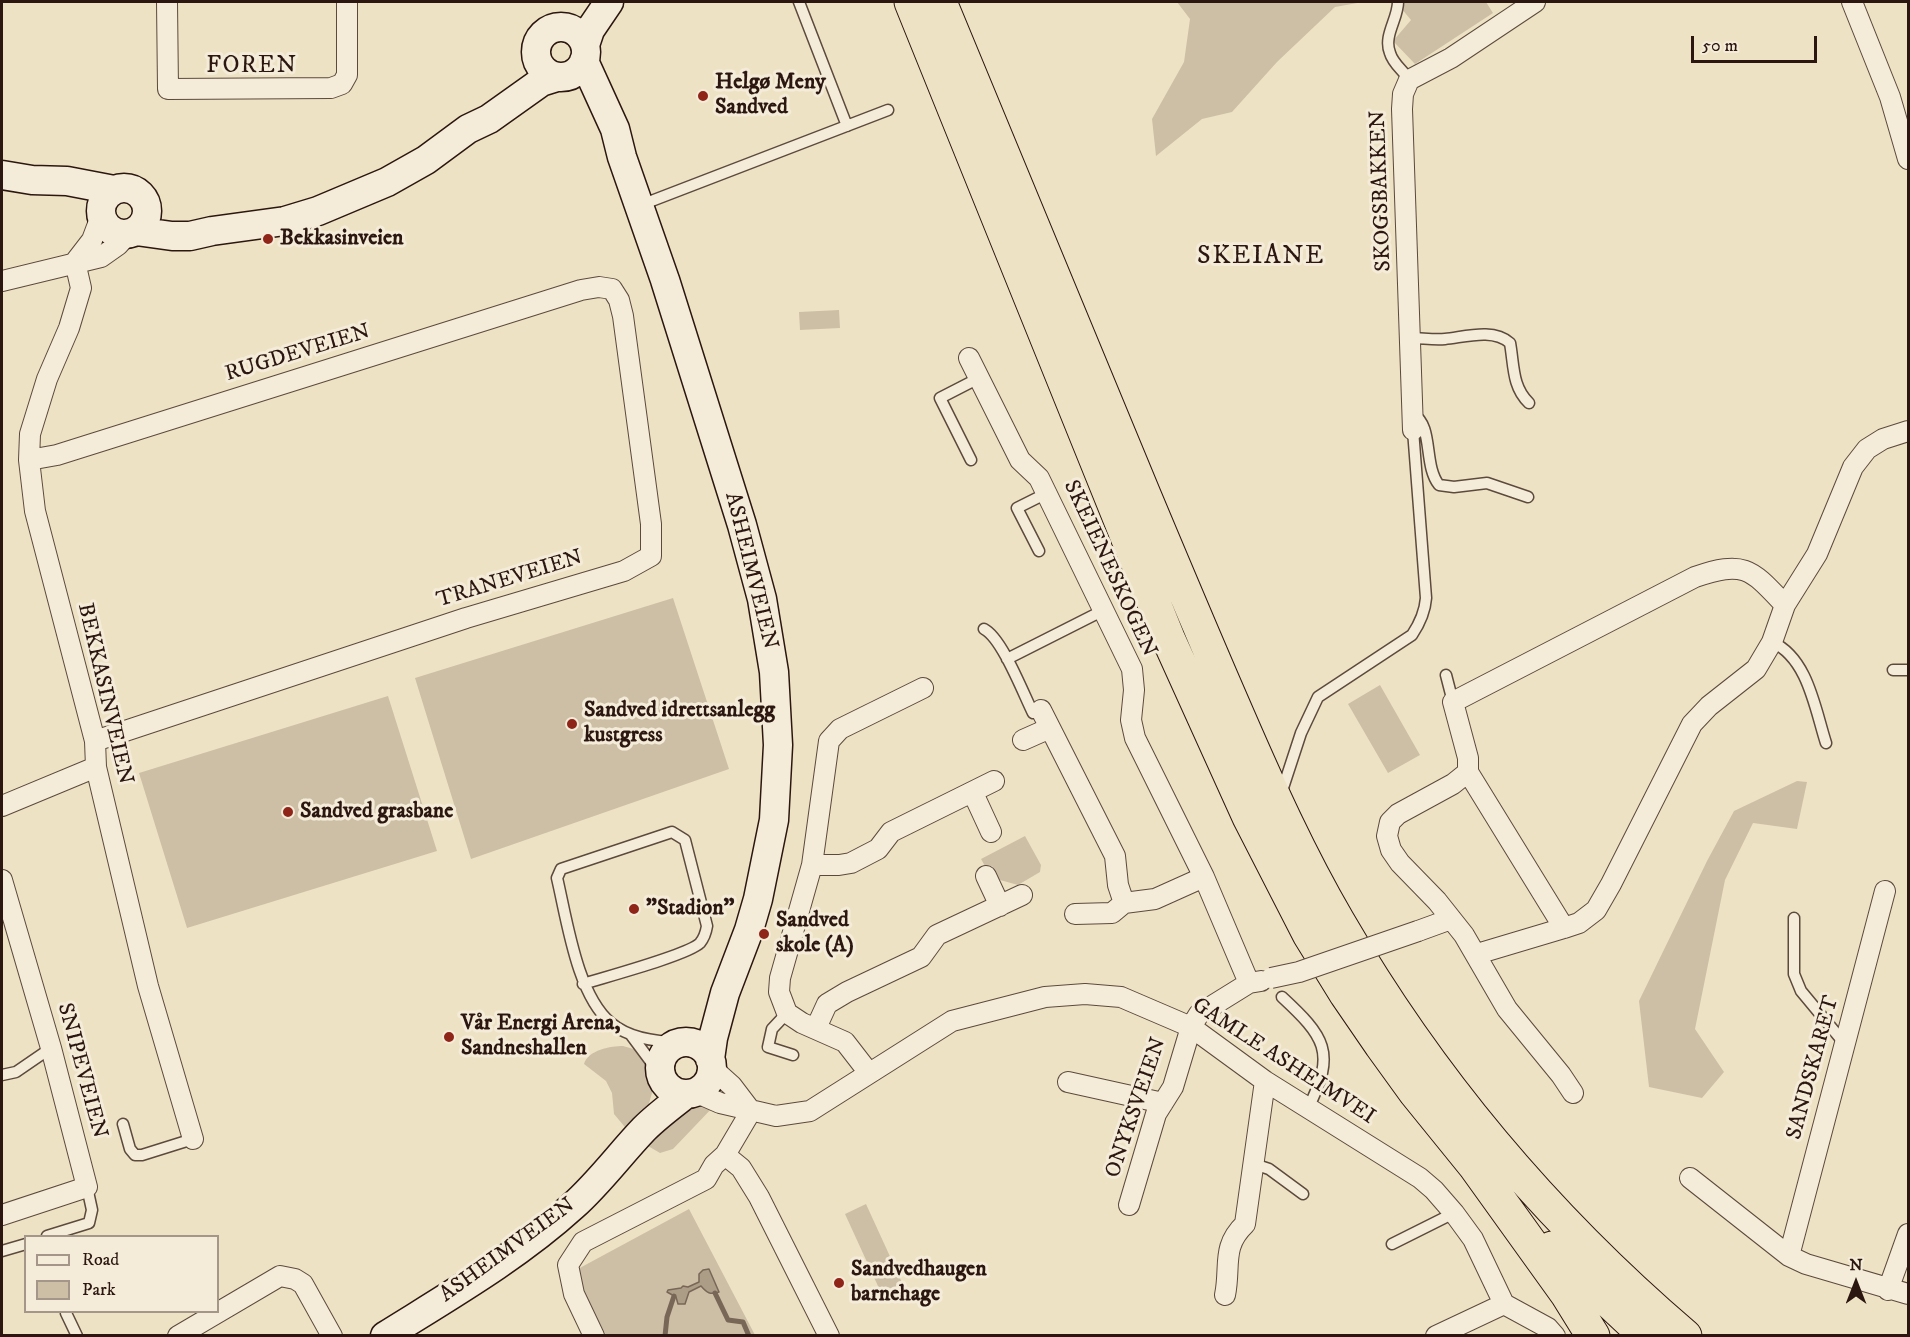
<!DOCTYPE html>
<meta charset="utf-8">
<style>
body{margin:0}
#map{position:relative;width:1910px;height:1337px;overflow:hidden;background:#eee2c4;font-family:"IM FELL DW Pica",serif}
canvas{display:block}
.frame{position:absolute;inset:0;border:3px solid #2b1710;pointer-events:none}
.legend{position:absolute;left:24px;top:1235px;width:195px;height:78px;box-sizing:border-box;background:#f4ecd9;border:2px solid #a49789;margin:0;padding:8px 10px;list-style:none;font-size:18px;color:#2b1710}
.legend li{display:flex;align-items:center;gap:12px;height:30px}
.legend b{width:30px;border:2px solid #a49789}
.north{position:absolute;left:1826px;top:1253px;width:60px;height:60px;-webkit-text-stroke:4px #f4ecd9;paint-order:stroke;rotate:0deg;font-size:16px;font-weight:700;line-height:24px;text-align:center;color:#2b1710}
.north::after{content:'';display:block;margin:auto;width:21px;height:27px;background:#2b1710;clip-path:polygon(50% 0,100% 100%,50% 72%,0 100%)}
.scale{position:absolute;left:1691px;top:36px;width:126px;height:27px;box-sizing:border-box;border:3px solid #2b1710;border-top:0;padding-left:8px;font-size:18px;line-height:21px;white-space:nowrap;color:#2b1710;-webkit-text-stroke:4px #f4ecd9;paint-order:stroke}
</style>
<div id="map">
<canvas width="1910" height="1337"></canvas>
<div class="frame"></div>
<ul class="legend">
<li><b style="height:8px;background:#f4ecd9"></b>Road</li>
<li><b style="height:16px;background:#cdbfa5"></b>Park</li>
</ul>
<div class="north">N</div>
<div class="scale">50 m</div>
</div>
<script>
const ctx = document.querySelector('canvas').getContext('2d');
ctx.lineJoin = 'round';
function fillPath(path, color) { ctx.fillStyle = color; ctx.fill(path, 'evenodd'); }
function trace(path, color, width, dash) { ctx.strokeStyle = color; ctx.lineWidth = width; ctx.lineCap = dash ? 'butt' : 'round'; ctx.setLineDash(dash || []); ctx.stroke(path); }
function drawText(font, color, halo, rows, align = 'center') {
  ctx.font = font + ' "IM FELL DW Pica",serif'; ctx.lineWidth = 6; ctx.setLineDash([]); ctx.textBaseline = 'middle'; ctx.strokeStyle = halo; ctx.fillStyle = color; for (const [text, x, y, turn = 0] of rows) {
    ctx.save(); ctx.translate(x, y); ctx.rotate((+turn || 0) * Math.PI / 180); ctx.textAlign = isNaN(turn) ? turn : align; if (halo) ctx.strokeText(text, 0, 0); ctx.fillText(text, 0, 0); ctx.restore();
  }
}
const green = new Path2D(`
 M 1177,2 L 1363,2 L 1335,7 L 1277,62 L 1232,112 L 1202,119 L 1156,156 L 1152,119 L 1184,62 L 1190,19 Z
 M 1396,2 L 1486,2 L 1493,13 L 1415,64 L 1393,41 L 1411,20 Z
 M 839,310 L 840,328 L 800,330 L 799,312 Z
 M 673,598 L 729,769 L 471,859 L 415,678 Z
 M 1380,685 L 1420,755 L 1388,773 L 1348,704 Z
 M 388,696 L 437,851 L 187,928 L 139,773 Z
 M 1797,781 L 1807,782 L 1797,829 L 1753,823 L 1725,880 L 1695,1029 L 1724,1072 L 1702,1098 L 1649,1087 L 1639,1001 L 1707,861 L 1734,811 Z
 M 1025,836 L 1041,865 L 1040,872 L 1018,885 L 1000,880 L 992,866 L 986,868 L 981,859 Z
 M 623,1046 L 637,1050 L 650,1067 L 653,1081 L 652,1093 L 648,1107 L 629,1132 L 614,1114 L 612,1093 L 606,1081 L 584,1064 C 588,1050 611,1046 623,1046 Z
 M 703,1103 L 715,1105 L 673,1149 L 660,1153 L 648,1146 L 647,1143 L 691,1105 Z
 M 866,1204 L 904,1287 L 883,1297 L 845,1214 Z
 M 689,1209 L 755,1335 L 606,1335 L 578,1284 L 576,1270 Z`);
const water = new Path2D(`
 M 709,1269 L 719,1292 C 710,1295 707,1293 701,1286 L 689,1292 L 685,1304 L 678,1304 L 676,1297 L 667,1292 L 668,1290 L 681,1288 L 683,1286 L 688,1287 L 699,1282 L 699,1274 L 703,1270 Z`);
const stream = new Path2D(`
 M 715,1293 L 728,1320 L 743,1322 L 749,1336
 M 665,1336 L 667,1317 L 674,1296`);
const service = new Path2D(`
 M 799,2 L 847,126
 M 1398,2 C 1398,19 1383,36 1390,53 C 1393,64 1404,71 1409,80
 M 641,205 L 888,110
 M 1411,338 C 1422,338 1433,340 1445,339 C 1465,337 1493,328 1510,343 C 1514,365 1512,387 1529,403
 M 1413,414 C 1434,426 1423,465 1439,485 L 1454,487 L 1487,483 L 1528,497
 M 971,460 L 940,398 L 979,378
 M 1039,551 L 1017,508 L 1047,493
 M 984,629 C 1002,638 1023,693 1033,713
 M 1772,642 C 1808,658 1815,709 1826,743
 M 1007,659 L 1102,611
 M 1893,670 L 1908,670
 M 1446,675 L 1453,702
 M 1281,794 L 1301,733 L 1318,697 L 1412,635 C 1420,623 1425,612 1426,598 L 1413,430
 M 1794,918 L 1794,974 L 1801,991 L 1845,1044
 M 583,984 C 605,977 688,955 700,943 C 705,937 706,932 707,926 L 685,840 L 672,832 L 561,869 L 557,878 C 567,920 577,995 611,1023 C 630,1039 657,1042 681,1042
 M 1282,997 C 1324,1036 1337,1052 1308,1108
 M 787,1013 L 772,1029 L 768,1047 L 793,1055
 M 631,1035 L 660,1074
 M 2,1075 L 16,1072 L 51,1048
 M 123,1124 L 130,1149 L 135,1155 L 142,1155 L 193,1139
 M 1254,1164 L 1269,1169 L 1303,1194
 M 47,1236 L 89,1223 L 92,1210 L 87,1187
 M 1392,1244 L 1454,1213
 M 2,1251 L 26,1244
 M 66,1313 L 77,1336`);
const minor = new Path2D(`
 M 167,2 L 168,89 L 331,88 L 342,84 L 347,75 L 347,2
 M 1852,2 L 1890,97 L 1908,159
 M 75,262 L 81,288 L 69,328 L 47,379 L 30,434 L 29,460 L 35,511 L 95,741 L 96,767 L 148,986 L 193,1139
 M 75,262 L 92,240 L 101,216
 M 2,281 L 101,257 L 118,245 L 128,234
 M 969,358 L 1020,460 L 1039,478 L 1132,669 L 1134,690 L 1131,720 L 1135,738 L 1204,877 L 1249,983
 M 1413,430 L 1402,109 L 1403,94 L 1409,80 L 1451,58 L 1535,2
 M 29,460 L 57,455 L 581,290 L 599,287 L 612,289 L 619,300 L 623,316 L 651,524 L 651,556 L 624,571 L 466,618 L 95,741
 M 1041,710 L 1115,856 L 1118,885 L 1124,903 L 1155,899 L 1204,877
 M 1023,740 L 1050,728
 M 1468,772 L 1564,928
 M 973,793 L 991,832
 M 2,806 L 96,767
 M 812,865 L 839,865 L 851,863 L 878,849 L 891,832 L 994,781
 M 986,876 L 1000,906
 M 2,880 L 51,1048 L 87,1187 L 2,1215
 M 1075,914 L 1112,913 L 1124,903
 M 1418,931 L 1451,919
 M 1477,954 L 1564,928 L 1579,923 L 1596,910 L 1611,884 L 1692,724 L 1709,706 L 1756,669 L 1772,642 L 1785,605 L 1817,554 L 1853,467 L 1867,449 L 1883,439 L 1908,431
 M 816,1028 L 827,1004 L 847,992 L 921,957 L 937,935 L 1022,895
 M 712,1068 L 732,1086 L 751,1111
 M 869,1073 L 845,1042 L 802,1023 L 787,1013 L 779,992 L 780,978 L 812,865 L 829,741 L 840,729 L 923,688
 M 1068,1082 L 1163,1103
 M 695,1092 L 720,1103 L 776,1116 L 810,1111 L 952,1021 L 1045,997 L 1085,994 L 1121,997 L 1191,1027 L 1265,1081 L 1420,1178 L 1434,1190 L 1454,1213 L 1473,1239 L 1504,1304 L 1548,1328 L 1555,1336
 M 1573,1093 L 1561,1075 L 1507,1009 L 1464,935 L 1437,901 L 1400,863 L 1391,850 L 1387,836 L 1390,822 L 1398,814 L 1453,784 L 1468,772 L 1468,758 L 1453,702 L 1695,577 C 1745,560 1751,569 1785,605
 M 725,1155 L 741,1168 L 759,1197 L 829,1336
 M 1690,1178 L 1789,1256 L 1806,1264 L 1908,1294
 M 1129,1205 L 1156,1114 L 1173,1087 L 1191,1027 L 1199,1014 L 1249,983 L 1261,981
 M 1789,1256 L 1885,891
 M 1888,1290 L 1908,1234
 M 1225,1295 C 1231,1266 1221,1247 1245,1224 L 1265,1081
 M 178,1336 L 280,1276 L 295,1279 L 303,1284 L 332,1336
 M 594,1336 L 574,1294 L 568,1265 L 583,1242 L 706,1179 L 714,1165 L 725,1155 L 751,1111
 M 1436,1336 L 1504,1304`);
const secondary = new Path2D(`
 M536 52a25 25 0 1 1 50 0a25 25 0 1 1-50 0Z
 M 585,45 L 590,30 L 609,2
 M 584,61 L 615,129 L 622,157 L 665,280 L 742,525 L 762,599 L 774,672 L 778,745 L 774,820 L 758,899 L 749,930 L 725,993 L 713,1038 L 710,1059
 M 2,175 L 32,180 L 67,181 L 114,190
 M101 211a23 23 0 1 1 46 0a23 23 0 1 1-46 0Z
 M 136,231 L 172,236 L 190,236 L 212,231 L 285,221 L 318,211 L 387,182 L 426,160 L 468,129 L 489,119 L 541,82 L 557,77
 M660 1068a26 26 0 1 1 52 0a26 26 0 1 1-52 0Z
 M 385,1336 C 449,1296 517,1257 573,1206 C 599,1183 620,1154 644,1129 C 657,1116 672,1105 686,1094`);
const motorway = new Path2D(`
 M 911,2 L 1168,638 L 1249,817 L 1309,934 L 1346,994 L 1381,1045 L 1415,1092 L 1475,1166 L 1567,1294 L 1593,1336
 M 940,2 C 1008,167 1076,332 1145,497 C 1176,571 1207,645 1239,718 C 1269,787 1300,856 1338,921 C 1429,1078 1547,1218 1685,1336
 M 1552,1248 L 1646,1336`);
const minorBridge = new Path2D(`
 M 1271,978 L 1299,972 L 1418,931`);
const markers = [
 [703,96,6,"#8f2418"],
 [268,239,6,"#8f2418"],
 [572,724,6,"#8f2418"],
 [288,812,6,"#8f2418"],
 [634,909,6,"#8f2418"],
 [764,934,6,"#8f2418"],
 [449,1037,6,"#8f2418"],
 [839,1283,6,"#8f2418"]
];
const poiNames = [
 ["Helgø Meny",715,83],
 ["Sandved",715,108],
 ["Bekkasinveien",280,239],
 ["Sandved idrettsanlegg",584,711],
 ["kustgress",584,736],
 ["Sandved grasbane",300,812],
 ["\"Stadion\"",646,909],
 ["Sandved",776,921],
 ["skole (A)",776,946],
 ["Vår Energi Arena,",461,1024],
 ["Sandneshallen",461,1049],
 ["Sandvedhaugen",851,1270],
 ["barnehage",851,1295]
];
const streetNames = [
 ["SKOGSBAKKEN",1382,191,-92],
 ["RUGDEVEIEN",298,354,-17],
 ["SKEIENESKOGEN",1109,569,65],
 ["ASHEIMVEIEN",750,571,76],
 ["TRANEVEIEN",510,580,-17],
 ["BEKKASINVEIEN",104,694,77],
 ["GAMLE ASHEIMVEI",1283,1062,33],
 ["SANDSKARET",1814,1068,-75],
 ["SNIPEVEIEN",81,1071,75],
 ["ONYKSVEIEN",1137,1108,-71],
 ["ASHEIMVEIEN",508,1251,-36]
];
const neighbourhoodNames = [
 ["FOREN",252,67]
];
const quarterNames = [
 ["SKEIANE",1261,258]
];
fillPath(green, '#cdbfa5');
fillPath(water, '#ac9d87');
trace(water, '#786757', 1.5);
trace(stream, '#786757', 5);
trace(service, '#5c4a3d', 13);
trace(minor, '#5c4a3d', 22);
trace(secondary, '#2b1710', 31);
trace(motorway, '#2b1710', 35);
trace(service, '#f4ecd9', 10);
trace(minor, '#f4ecd9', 20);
trace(secondary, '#f4ecd9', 28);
trace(motorway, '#eee2c4', 33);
trace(minorBridge, '#5c4a3d', 22, []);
trace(minorBridge, '#f4ecd9', 20);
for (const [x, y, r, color] of markers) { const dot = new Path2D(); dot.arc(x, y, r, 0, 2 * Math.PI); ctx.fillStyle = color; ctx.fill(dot); trace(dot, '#f4ecd9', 2); }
drawText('bold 22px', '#2b1710', '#f4ecd9', poiNames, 'left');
drawText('22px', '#2b1710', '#f4ecd9', streetNames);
ctx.letterSpacing = '1.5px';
drawText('24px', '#2b1710', '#f4ecd9', neighbourhoodNames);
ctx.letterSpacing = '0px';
ctx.letterSpacing = '1.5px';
drawText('26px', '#2b1710', '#f4ecd9', quarterNames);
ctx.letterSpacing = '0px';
</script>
